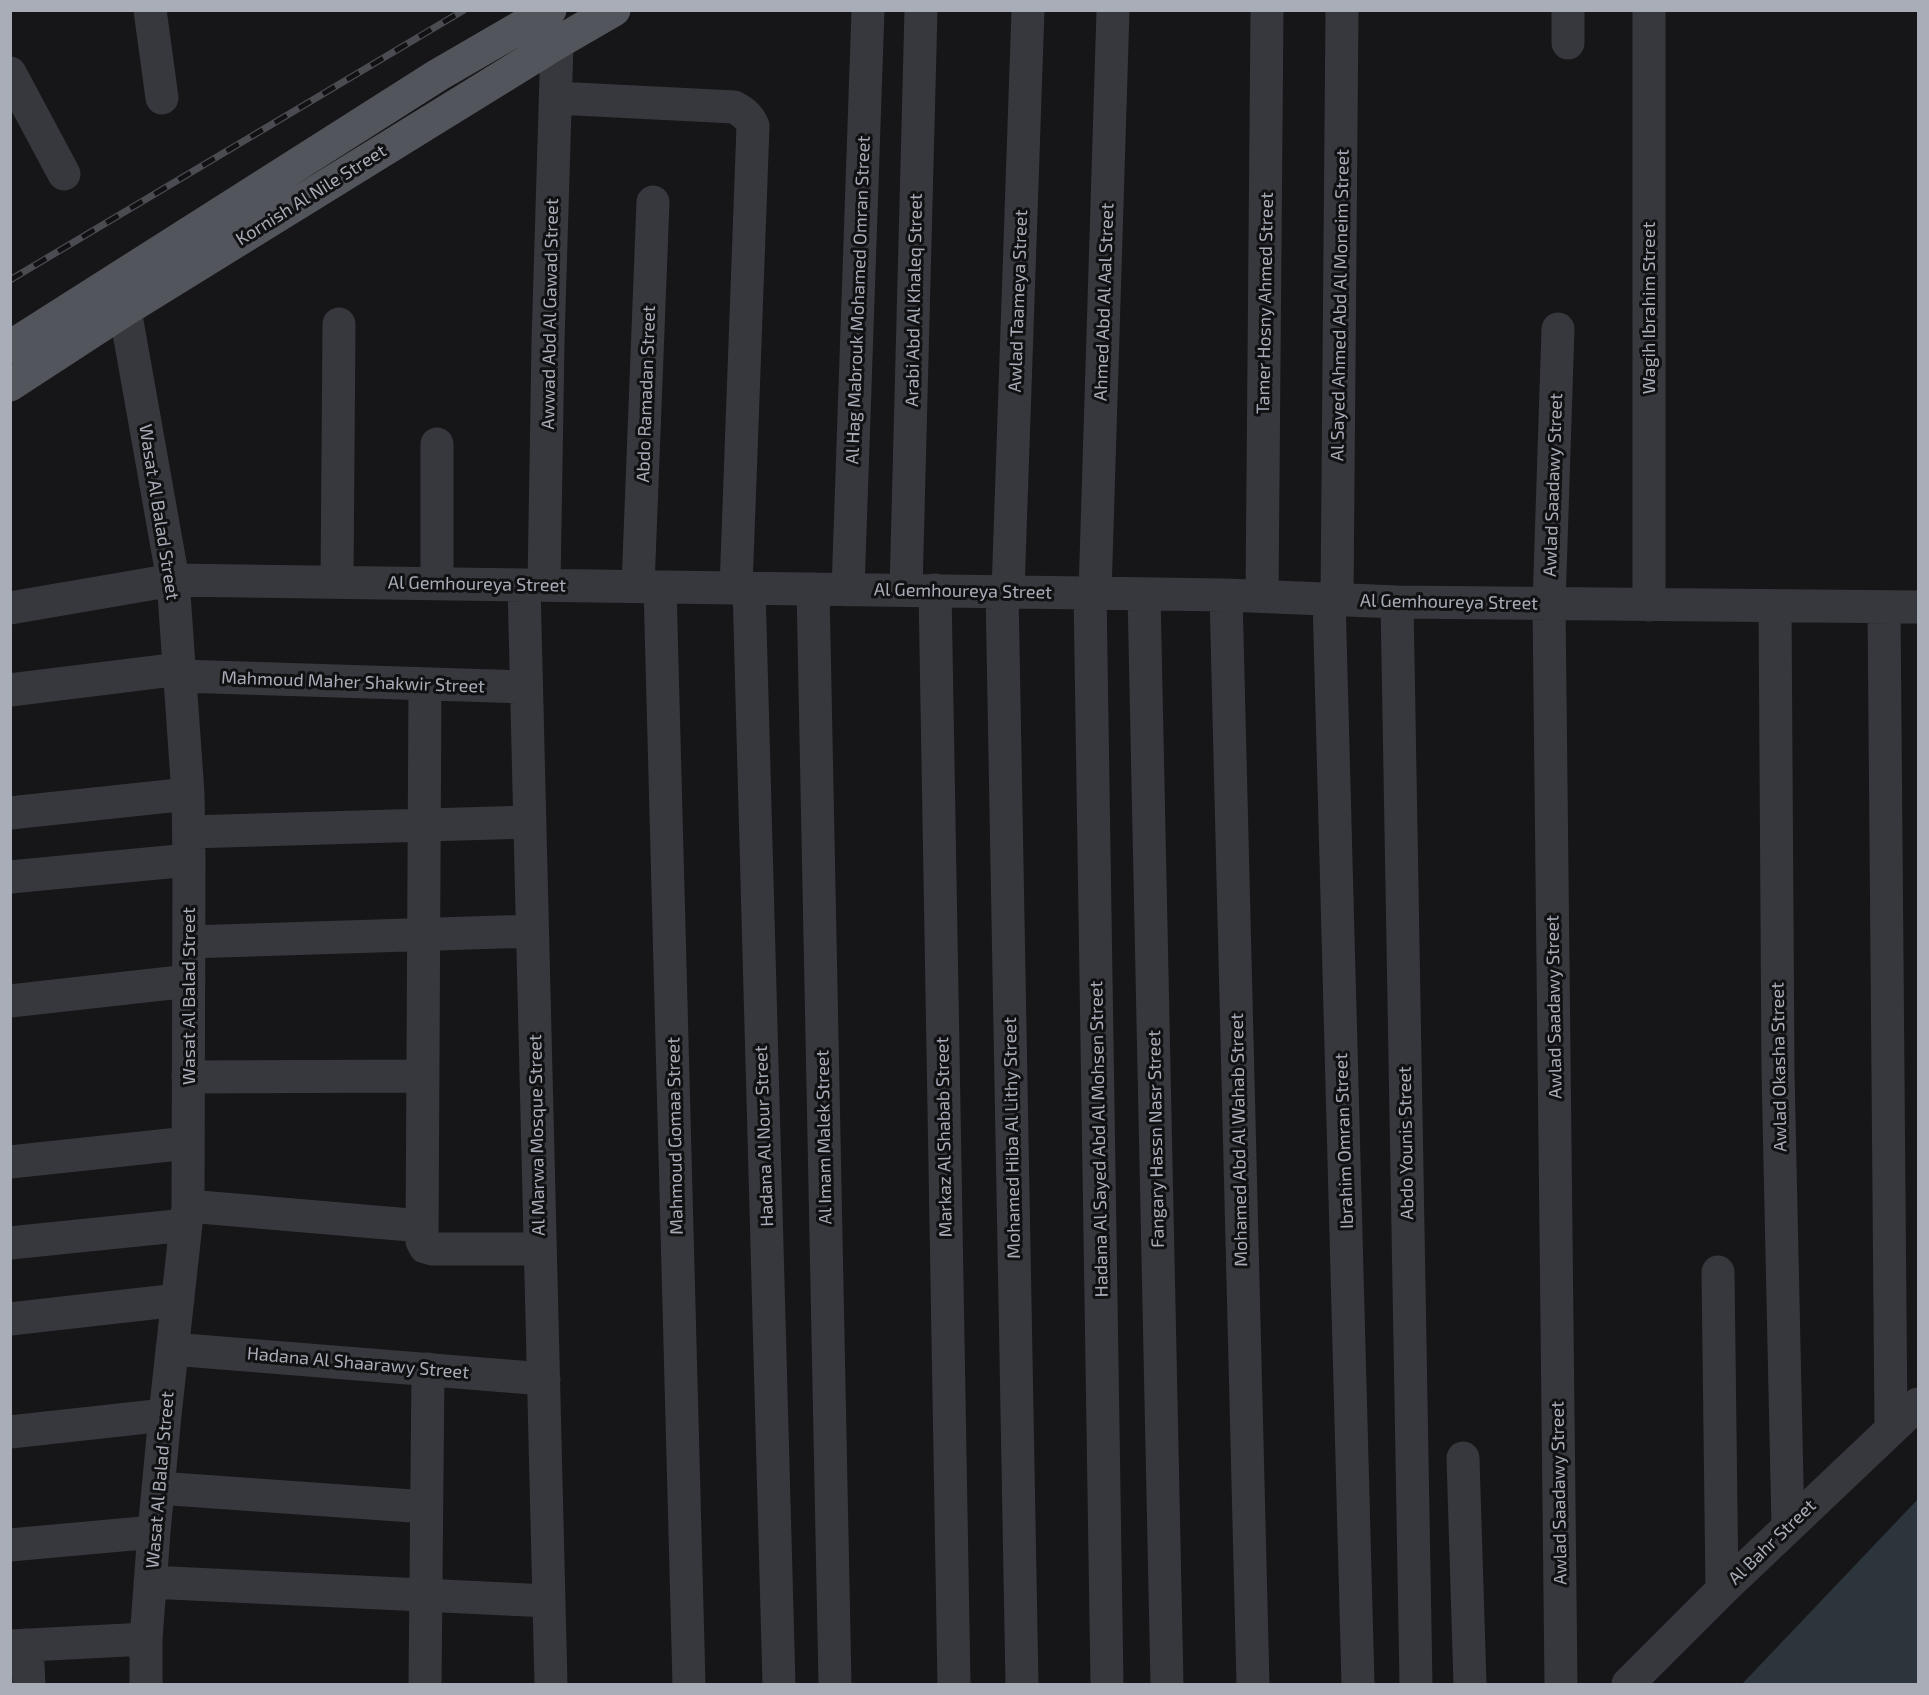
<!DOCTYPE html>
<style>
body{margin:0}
#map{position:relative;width:1929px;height:1695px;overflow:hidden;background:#161618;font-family:"Exo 2",sans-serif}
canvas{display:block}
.frame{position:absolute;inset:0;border:12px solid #a8adb8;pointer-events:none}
</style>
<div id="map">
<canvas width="1929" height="1695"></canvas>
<div class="frame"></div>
</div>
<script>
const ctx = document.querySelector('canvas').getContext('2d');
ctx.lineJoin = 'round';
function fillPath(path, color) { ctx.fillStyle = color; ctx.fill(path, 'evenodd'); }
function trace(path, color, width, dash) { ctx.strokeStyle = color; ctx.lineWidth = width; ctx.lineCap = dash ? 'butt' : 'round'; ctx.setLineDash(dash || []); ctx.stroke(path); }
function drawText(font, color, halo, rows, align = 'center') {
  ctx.font = font + ' "Exo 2",sans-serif'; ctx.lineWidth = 6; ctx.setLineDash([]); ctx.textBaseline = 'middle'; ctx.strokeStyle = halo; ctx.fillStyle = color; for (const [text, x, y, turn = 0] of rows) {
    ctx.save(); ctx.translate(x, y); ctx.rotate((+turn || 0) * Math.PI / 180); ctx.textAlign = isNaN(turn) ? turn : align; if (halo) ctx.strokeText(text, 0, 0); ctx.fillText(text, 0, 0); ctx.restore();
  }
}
const water = new Path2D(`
 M 1918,1499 L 1918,1684 L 1742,1684 Z`);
const minor = new Path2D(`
 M 150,10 L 162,98
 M 1568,43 L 1568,10
 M 10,73 L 64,174
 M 556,98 L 734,107 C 743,112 749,116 753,126 L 736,588
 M 125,310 L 173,580 L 188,794 L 189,860 L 188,1206 L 165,1415 L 154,1532 L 146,1639 L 146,1684
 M 1558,329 L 1549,604 L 1561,1684
 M 437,444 L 437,583
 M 337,582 L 339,324
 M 524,585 L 551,1684
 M 544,585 L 548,342 L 557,43
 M 638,586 L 653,202
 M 660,587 L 689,1684
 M 749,588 L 779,1684
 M 813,589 L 835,1684
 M 848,590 L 868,10
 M 906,590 L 921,10
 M 935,590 L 954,1684
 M 1002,591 L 1022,1684
 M 1008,591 L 1028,10
 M 1090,593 L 1107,1684
 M 1095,593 L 1113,10
 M 1144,594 L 1167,1684
 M 1226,595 L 1253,1684
 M 1262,596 L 1267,10
 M 1329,598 L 1358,1684
 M 1337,599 L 1342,10
 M 1397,602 L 1416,1684
 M 1649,605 L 1649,10
 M 1775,606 L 1778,1072 L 1788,1527
 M 1884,607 L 1891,1429
 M 10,608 L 173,580 L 1226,595 L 1397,602 L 1918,607
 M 180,676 L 526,687
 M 425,684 L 422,1241 L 425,1247 L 432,1249 L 540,1249
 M 10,690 L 180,669
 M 10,813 L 188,794
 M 189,832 L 529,822
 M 10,877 L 189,860
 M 189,942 L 532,931
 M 10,1001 L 189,981
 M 188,1077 L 423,1076
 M 10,1162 L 188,1143
 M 188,1206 L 422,1226
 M 10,1243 L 186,1225
 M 1718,1272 L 1722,1590
 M 10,1319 L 178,1300
 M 172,1349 L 544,1379
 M 10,1432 L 165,1415
 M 1463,1458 L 1470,1684
 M 158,1488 L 426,1507
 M 10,1545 L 154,1532
 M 150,1582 L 548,1601
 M 27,1645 L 29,1684
 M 10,1646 L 146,1639
 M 425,1684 L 428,1369
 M 1628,1684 L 1722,1590 L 1918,1404`);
const major = new Path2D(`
 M 10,347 L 438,75 L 550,10
 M 10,385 L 125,310 L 557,43 L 614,10`);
const rail = new Path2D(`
 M 10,280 L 464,10`);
const streetNames = [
 ["Kornish Al Nile Street",311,195,-32],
 ["Al Hag Mabrouk Mohamed Omran Street",858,300,-88],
 ["Arabi Abd Al Khaleq Street",914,300,-89],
 ["Awlad Taameya Street",1018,301,-88],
 ["Ahmed Abd Al Aal Street",1104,302,-88],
 ["Tamer Hosny Ahmed Street",1265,303,-89],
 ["Al Sayed Ahmed Abd Al Moneim Street",1340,305,-89],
 ["Wagih Ibrahim Street",1649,308,-90],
 ["Awwad Abd Al Gawad Street",550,314,-89],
 ["Abdo Ramadan Street",646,394,-88],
 ["Awlad Saadawy Street",1553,485,-88],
 ["Wasat Al Balad Street",159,512,81],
 ["Al Gemhoureya Street",477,584,1],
 ["Al Gemhoureya Street",963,591,1],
 ["Al Gemhoureya Street",1449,602,1],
 ["Mahmoud Maher Shakwir Street",353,682,2],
 ["Wasat Al Balad Street",189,996,-90],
 ["Awlad Saadawy Street",1554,1007,-91],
 ["Awlad Okasha Street",1779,1067,-91],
 ["Al Marwa Mosque Street",537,1135,-91],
 ["Mahmoud Gomaa Street",675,1136,-91],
 ["Hadana Al Nour Street",764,1136,-92],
 ["Al Imam Malek Street",824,1137,-91],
 ["Markaz Al Shabab Street",944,1137,-91],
 ["Mohamed Hiba Al Lithy Street",1012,1138,-91],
 ["Hadana Al Sayed Abd Al Mohsen Street",1099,1139,-91],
 ["Fangary Hassn Nasr Street",1156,1139,-91],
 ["Mohamed Abd Al Wahab Street",1239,1140,-91],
 ["Ibrahim Omran Street",1344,1141,-92],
 ["Abdo Younis Street",1406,1143,-91],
 ["Hadana Al Shaarawy Street",358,1363,5],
 ["Wasat Al Balad Street",160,1480,-85],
 ["Awlad Saadawy Street",1559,1493,-91],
 ["Al Bahr Street",1772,1542,-44]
];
fillPath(water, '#2c353c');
trace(minor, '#37383d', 33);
trace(major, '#53555c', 33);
trace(rail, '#4a4c52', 7);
trace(rail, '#111113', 4.5, [14]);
drawText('18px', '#a8adb8', '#111113', streetNames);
</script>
